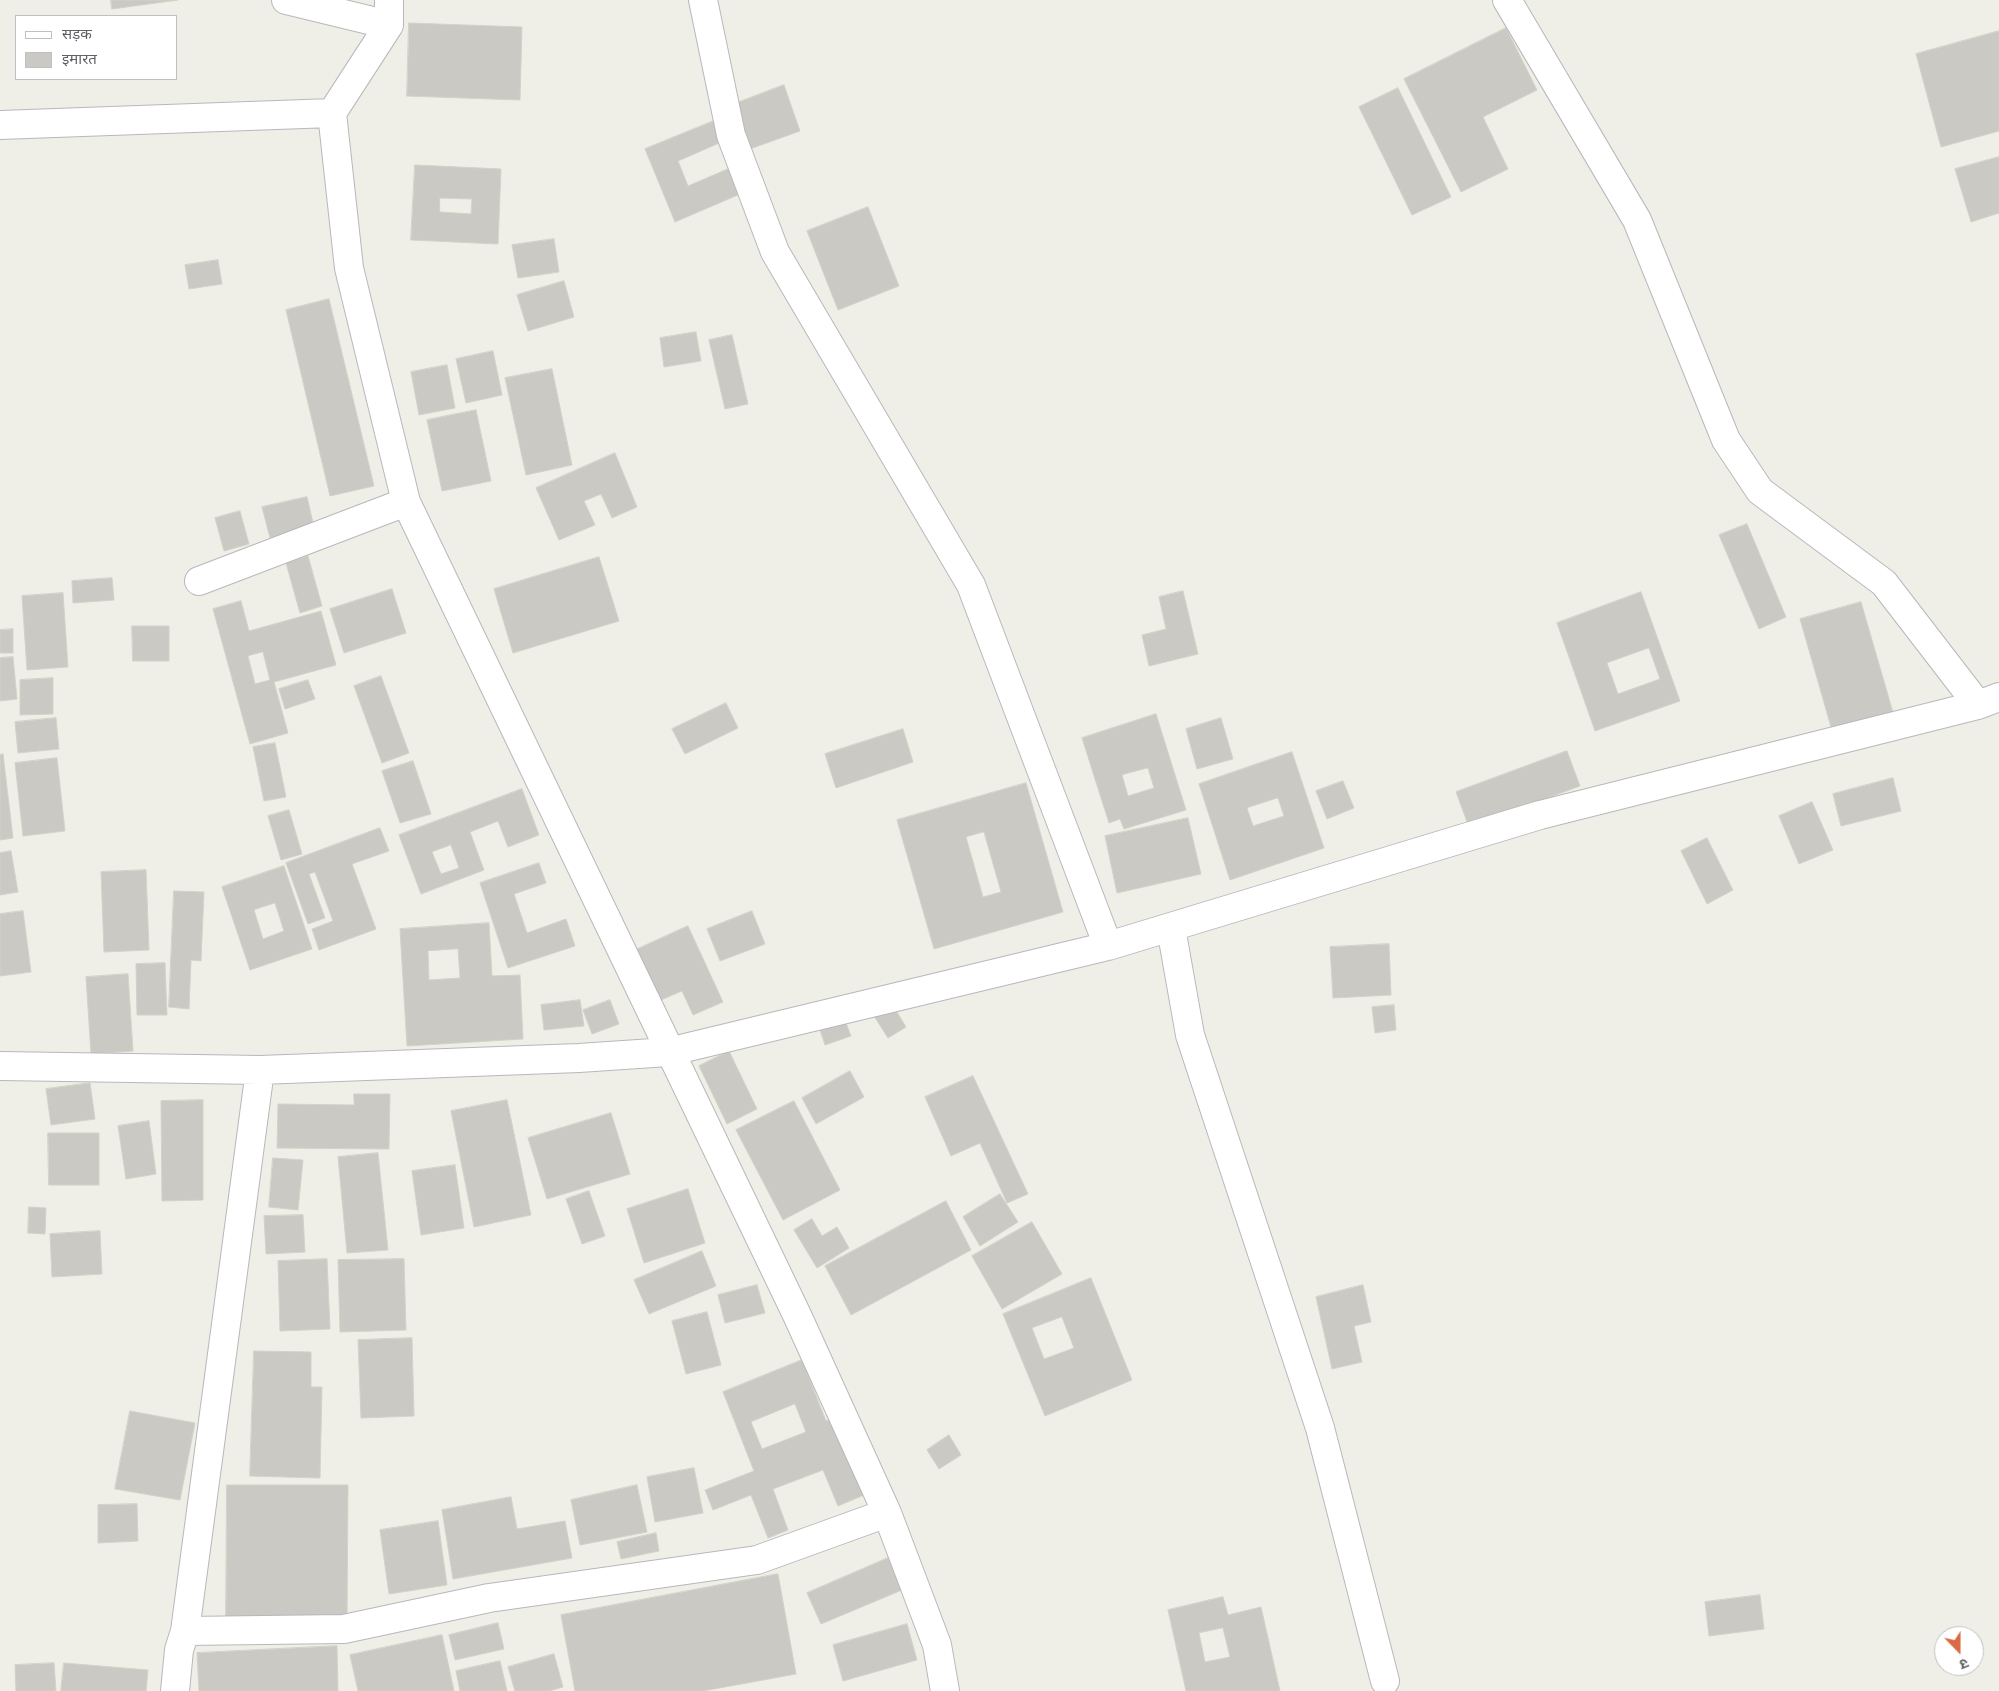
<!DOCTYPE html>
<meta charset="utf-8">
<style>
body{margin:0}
#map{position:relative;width:1999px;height:1691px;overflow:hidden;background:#efefe7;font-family:Commissioner,"Noto Sans Devanagari",sans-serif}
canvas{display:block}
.legend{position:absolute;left:15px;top:15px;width:162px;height:65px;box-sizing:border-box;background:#fff;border:1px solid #bfc0c2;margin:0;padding:6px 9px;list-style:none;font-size:15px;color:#5f6166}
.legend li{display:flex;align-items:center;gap:10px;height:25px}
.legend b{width:25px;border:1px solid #bfc0c2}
.north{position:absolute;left:1934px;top:1626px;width:50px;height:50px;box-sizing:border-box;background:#fff;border:1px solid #bfc0c2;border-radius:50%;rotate:158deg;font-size:14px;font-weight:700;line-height:20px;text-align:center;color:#5f6166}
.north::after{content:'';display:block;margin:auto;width:18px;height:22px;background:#d86b44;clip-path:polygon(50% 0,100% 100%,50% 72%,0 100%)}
</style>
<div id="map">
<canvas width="1999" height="1691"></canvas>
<ul class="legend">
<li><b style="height:6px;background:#fff"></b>सड़क</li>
<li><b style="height:14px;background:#cbc9c4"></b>इमारत</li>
</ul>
<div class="north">उ</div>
</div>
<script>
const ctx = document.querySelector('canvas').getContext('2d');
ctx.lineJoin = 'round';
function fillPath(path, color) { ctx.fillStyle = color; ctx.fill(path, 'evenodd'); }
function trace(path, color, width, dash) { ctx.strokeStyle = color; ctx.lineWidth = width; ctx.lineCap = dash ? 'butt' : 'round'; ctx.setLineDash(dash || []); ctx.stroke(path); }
const building = new Path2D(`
 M 111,0 L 178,0 L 112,9 Z
 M 409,23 L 522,27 L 520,100 L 407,96 Z
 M 1506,28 L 1537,90 L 1483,117 L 1508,169 L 1461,192 L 1404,79 Z
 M 1999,31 L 1999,131 L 1941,147 L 1916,54 Z
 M 784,85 L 800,131 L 750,149 L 734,104 Z
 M 1398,88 L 1451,197 L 1412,215 L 1359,107 Z
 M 716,120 L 724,141 L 678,161 L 688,186 L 730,168 L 740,194 L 675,222 L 645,149 Z
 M 1999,157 L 1999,213 L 1971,222 L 1955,169 Z
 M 415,165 L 501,169 L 498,244 L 411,240 ZM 440,198 L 472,199 L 471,214 L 440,212 Z
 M 868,207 L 899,286 L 838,310 L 807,231 Z
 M 554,239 L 559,272 L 518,278 L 512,245 Z
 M 218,260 L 222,284 L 189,289 L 185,265 Z
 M 564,281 L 574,317 L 528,331 L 517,295 Z
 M 329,299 L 374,486 L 330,496 L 286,310 Z
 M 696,332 L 701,361 L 664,367 L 660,338 Z
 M 732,335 L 748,404 L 725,409 L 709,340 Z
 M 493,351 L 502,395 L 466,403 L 456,359 Z
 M 447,365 L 455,408 L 419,415 L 411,372 Z
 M 552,369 L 572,465 L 526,475 L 505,378 Z
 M 476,410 L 491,481 L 442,491 L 427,420 Z
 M 615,453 L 637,507 L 612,518 L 601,494 L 584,501 L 595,525 L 559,540 L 536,488 Z
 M 307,497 L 314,527 L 270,538 L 262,507 Z
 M 240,511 L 249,544 L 224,551 L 215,518 Z
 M 1747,524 L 1786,617 L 1759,629 L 1719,535 Z
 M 308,556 L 322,606 L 300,613 L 286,563 Z
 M 599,557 L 619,621 L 513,653 L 494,589 Z
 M 112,578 L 114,600 L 73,603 L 72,581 Z
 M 392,589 L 406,633 L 344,653 L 330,609 Z
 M 1183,591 L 1198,654 L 1149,666 L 1142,635 L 1166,629 L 1159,597 Z
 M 1641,592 L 1680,701 L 1595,731 L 1557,623 ZM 1649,648 L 1660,679 L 1618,694 L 1607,663 Z
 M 63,593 L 68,667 L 27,670 L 22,596 Z
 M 241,601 L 249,631 L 321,611 L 336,665 L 274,682 L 288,733 L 250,744 L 213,609 ZM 263,652 L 270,680 L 255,684 L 248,656 Z
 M 1861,602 L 1894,716 L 1833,734 L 1800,619 Z
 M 132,626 L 169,626 L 169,661 L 133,661 Z
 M 13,629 L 13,653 L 0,653 L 0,630 Z
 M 13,657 L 17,699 L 0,701 L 0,658 Z
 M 381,676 L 409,753 L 382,763 L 354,686 Z
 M 53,678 L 53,714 L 20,715 L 20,680 Z
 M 308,680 L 315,699 L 285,709 L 279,689 Z
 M 726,703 L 738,728 L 685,754 L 672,729 Z
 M 1156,714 L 1186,810 L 1124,829 L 1120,819 L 1109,823 L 1082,738 ZM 1148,768 L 1154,788 L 1128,796 L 1122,775 Z
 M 56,718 L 59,749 L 18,753 L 15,722 Z
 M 1221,718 L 1233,759 L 1197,769 L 1186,729 Z
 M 903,729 L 913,762 L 836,788 L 825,754 Z
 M 275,743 L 286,797 L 264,801 L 253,747 Z
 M 1567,751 L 1580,786 L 1469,827 L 1456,792 Z
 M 1292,752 L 1324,848 L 1230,880 L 1199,784 ZM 1278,798 L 1284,816 L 1253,826 L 1247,808 Z
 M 3,754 L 13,838 L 0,840 L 0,755 Z
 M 57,758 L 65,831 L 23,836 L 15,763 Z
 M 413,761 L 431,814 L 400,823 L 382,771 Z
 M 1893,778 L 1901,811 L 1841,826 L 1833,794 Z
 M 1343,781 L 1354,808 L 1327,819 L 1316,791 Z
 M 1026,783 L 1063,912 L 934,949 L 897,820 ZM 984,832 L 1001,892 L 983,897 L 966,837 Z
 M 522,789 L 539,835 L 508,847 L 498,821 L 470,832 L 484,870 L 421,894 L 399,835 ZM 451,845 L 459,868 L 441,874 L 432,852 Z
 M 1812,802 L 1833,850 L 1799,864 L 1779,816 Z
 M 289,810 L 302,854 L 281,860 L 268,816 Z
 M 1188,818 L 1201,874 L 1117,893 L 1105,836 Z
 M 380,828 L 389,851 L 352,864 L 376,929 L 319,950 L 312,929 L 333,921 L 315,872 L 309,874 L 325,918 L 308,924 L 286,863 Z
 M 1707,838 L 1733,890 L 1707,904 L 1681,851 Z
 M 11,851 L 18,892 L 0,895 L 0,853 Z
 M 539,863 L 546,883 L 514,894 L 527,933 L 566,919 L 575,946 L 508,968 L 480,883 Z
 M 284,866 L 312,949 L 250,970 L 222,887 ZM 275,903 L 284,931 L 263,939 L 254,910 Z
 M 146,870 L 149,950 L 104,952 L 101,872 Z
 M 174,891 L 204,892 L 201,961 L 191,960 L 189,1009 L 169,1007 Z
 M 23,911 L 31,972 L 0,976 L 0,914 Z
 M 752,911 L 765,944 L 720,961 L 707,929 Z
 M 489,923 L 492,976 L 520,975 L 523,1039 L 407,1046 L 400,929 ZM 458,949 L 460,978 L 429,980 L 428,951 Z
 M 688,926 L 723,1002 L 693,1015 L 682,991 L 654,1003 L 631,952 Z
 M 1389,944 L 1391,995 L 1333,998 L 1330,947 Z
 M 165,963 L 167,1015 L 137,1015 L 136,964 Z
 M 128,974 L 133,1051 L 91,1054 L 86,977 Z
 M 580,1000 L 584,1026 L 544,1030 L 541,1005 Z
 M 610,1000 L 619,1024 L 592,1034 L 583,1010 Z
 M 892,1004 L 906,1027 L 888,1038 L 874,1016 Z
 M 1394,1005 L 1396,1030 L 1375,1033 L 1372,1007 Z
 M 843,1015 L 851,1036 L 825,1045 L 818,1024 Z
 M 729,1051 L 757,1109 L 727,1124 L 699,1066 Z
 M 850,1071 L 864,1097 L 816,1124 L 802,1098 Z
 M 973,1076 L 1028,1194 L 1007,1203 L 980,1143 L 951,1156 L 925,1097 Z
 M 90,1083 L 95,1119 L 51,1125 L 46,1089 Z
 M 354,1094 L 390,1094 L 389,1149 L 277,1148 L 278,1104 L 354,1105 Z
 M 203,1100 L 203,1200 L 162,1201 L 161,1101 Z
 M 507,1100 L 531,1215 L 474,1227 L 451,1111 Z
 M 794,1101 L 840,1190 L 783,1220 L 736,1130 Z
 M 611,1113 L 630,1174 L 547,1199 L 528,1138 Z
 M 149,1121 L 156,1174 L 126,1179 L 118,1126 Z
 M 48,1133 L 99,1133 L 99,1185 L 49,1185 Z
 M 378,1153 L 388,1250 L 347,1253 L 338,1157 Z
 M 273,1158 L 303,1160 L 298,1210 L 269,1207 Z
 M 455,1165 L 464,1228 L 421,1235 L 412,1171 Z
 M 688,1189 L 705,1243 L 644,1263 L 627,1209 Z
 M 589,1191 L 605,1236 L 582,1244 L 566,1199 Z
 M 1000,1194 L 1018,1222 L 980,1246 L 963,1217 Z
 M 946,1201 L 971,1250 L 851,1315 L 825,1266 Z
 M 29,1207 L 46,1208 L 45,1234 L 28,1233 Z
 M 303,1215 L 305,1252 L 266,1254 L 264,1216 Z
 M 812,1219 L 822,1236 L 837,1227 L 849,1248 L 817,1268 L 794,1230 Z
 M 1032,1222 L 1062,1274 L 1002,1309 L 972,1256 Z
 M 100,1231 L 102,1274 L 52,1277 L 50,1234 Z
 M 702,1251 L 716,1286 L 649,1314 L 634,1280 Z
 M 327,1259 L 330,1329 L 280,1331 L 278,1261 Z
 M 404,1259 L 406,1330 L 340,1332 L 338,1260 Z
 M 1091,1278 L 1132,1380 L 1045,1416 L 1003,1314 ZM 1062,1317 L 1074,1348 L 1044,1359 L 1032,1328 Z
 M 757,1285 L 765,1313 L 725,1323 L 718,1295 Z
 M 1363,1285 L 1371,1322 L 1354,1326 L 1362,1362 L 1332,1369 L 1316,1297 Z
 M 707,1312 L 721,1365 L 686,1374 L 672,1321 Z
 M 412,1338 L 414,1416 L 361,1418 L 358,1340 Z
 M 254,1351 L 311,1352 L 311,1387 L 322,1387 L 320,1478 L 250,1476 Z
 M 802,1360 L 826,1421 L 833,1417 L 864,1495 L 838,1506 L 823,1470 L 773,1489 L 788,1530 L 768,1538 L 751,1495 L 713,1510 L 705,1490 L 754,1471 L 723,1392 ZM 795,1404 L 806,1432 L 762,1449 L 751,1422 Z
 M 130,1411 L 195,1423 L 180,1500 L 115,1489 Z
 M 949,1435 L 961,1455 L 939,1469 L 927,1450 Z
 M 694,1468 L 703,1513 L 655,1522 L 647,1477 Z
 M 227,1485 L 348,1485 L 347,1618 L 226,1618 Z
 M 637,1485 L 647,1532 L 580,1545 L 571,1500 Z
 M 511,1497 L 517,1529 L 565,1521 L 572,1558 L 453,1579 L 442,1510 Z
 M 137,1504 L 138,1541 L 98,1543 L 98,1505 Z
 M 438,1521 L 447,1585 L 389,1594 L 380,1530 Z
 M 656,1533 L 659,1551 L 621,1559 L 617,1542 Z
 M 888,1558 L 902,1590 L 821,1624 L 807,1593 Z
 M 778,1574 L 796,1674 L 703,1691 L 575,1691 L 561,1615 Z
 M 1760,1595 L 1764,1629 L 1709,1636 L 1705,1602 Z
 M 1223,1597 L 1228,1615 L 1261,1607 L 1280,1691 L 1186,1691 L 1168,1610 ZM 1223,1628 L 1230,1657 L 1205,1662 L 1199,1633 Z
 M 498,1623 L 504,1649 L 455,1660 L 449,1635 Z
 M 907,1624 L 917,1660 L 843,1681 L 833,1645 Z
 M 442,1635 L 454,1691 L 358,1691 L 350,1655 Z
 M 337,1646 L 338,1691 L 199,1691 L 197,1653 Z
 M 554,1654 L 563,1687 L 549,1691 L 515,1691 L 508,1667 Z
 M 500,1661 L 507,1691 L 460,1691 L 456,1671 Z
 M 54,1663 L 56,1691 L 16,1691 L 15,1665 Z
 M 64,1663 L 148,1670 L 146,1691 L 61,1691 Z`);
const minor = new Path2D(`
 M 286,0 L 389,25
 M 389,0 L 389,25 L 332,113 L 349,268 L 406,502 L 797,1315 L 887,1513 L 937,1645 L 945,1691
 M 703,0 L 731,135 L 775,252 L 971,585 L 1108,946
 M 1507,0 L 1637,220 L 1726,440 L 1760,491 L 1884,583 L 1978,705
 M 0,125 L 332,113
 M 199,581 L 406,502
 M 1171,928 L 1190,1035 L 1320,1428 L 1385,1681
 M 0,1066 L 260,1070
 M 185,1631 L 344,1629 L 489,1598 L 757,1560 L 887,1513
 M 175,1691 L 179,1650 L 185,1631 L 260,1070 L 579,1058 L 668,1052 L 1108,946 L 1540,815 L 1978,705 L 1999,697`);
fillPath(building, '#cbc9c4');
trace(building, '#d3d2c6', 1);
trace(minor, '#b7b8bc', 30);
trace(minor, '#fff', 28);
</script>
